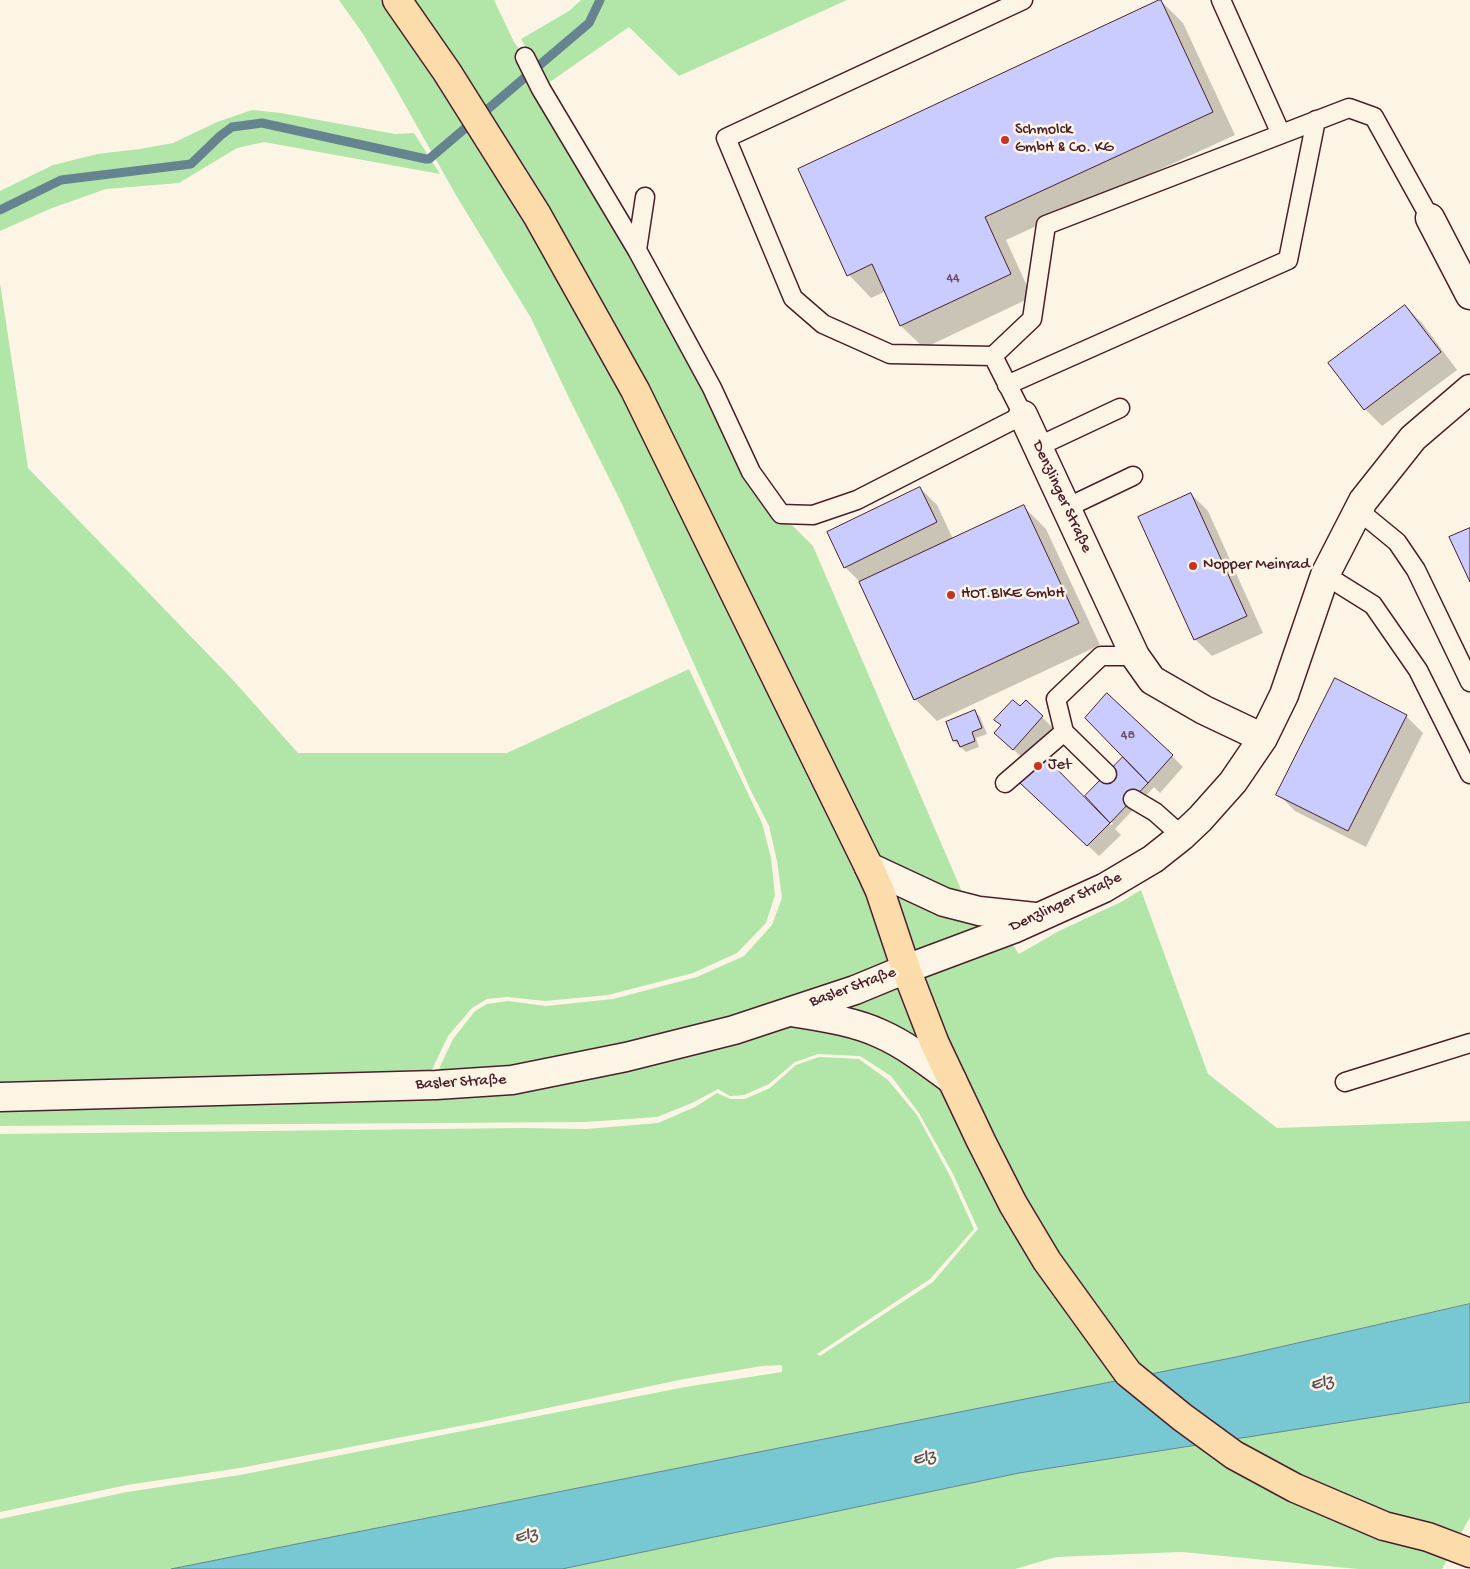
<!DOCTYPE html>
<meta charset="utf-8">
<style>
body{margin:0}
canvas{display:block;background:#fcf5e5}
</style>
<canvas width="1470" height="1569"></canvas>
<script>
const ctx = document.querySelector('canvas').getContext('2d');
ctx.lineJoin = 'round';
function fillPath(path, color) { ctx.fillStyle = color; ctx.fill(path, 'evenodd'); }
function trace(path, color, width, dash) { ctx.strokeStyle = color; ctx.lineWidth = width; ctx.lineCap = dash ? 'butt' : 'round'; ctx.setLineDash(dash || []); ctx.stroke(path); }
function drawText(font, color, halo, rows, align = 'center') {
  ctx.font = font + ' "Gochi Hand",sans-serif'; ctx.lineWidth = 5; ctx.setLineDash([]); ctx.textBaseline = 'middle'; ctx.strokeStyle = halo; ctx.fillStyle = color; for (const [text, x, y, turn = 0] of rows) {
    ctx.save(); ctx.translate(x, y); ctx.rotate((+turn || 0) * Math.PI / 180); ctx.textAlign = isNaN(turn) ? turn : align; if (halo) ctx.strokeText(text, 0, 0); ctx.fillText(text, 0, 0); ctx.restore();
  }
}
const green = new Path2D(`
 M 339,0 L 494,0 L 514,42 L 525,57 L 781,514 L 813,546 L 966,901 L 987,907 L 1019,954 L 1059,931 L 1121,902 L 1141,890 L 1208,1074 L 1277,1128 L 1470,1121 L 1470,1304 L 1236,1357 L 171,1569 L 0,1569 L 0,1519 L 127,1492 L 240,1475 L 685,1387 L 782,1372 L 782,1365 L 762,1366 L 684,1379 L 486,1421 L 240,1468 L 127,1485 L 0,1512 L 0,1134 L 523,1128 L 586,1129 L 658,1123 L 695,1107 L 717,1093 L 730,1099 L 745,1099 L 770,1088 L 796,1065 L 819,1057 L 859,1059 L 888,1080 L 917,1115 L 950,1176 L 974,1229 L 930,1279 L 817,1354 L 820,1356 L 933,1282 L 978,1229 L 953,1174 L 919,1113 L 891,1076 L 860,1056 L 818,1054 L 795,1062 L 769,1084 L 744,1095 L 730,1096 L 718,1089 L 692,1103 L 657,1117 L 585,1122 L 0,1126 L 0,1105 L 428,1092 L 453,1039 L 475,1011 L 487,1004 L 508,1001 L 546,1006 L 613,999 L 697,977 L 744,956 L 772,925 L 782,898 L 777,861 L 769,826 L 752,793 L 622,504 L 570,400 L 531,318 L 457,197 L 391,80 L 363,34 Z
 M 581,0 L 847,0 L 679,76 L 629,27 L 547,84 L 521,39 L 569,11 Z
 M 252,110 L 281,113 L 395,134 L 414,133 L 440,174 L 264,142 L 237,148 L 179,183 L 106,189 L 52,208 L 0,231 L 0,191 L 53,165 L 97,154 L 140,149 L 173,143 L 217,122 Z
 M 0,283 L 28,468 L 232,679 L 298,753 L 507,753 L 689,669 L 762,823 L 771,858 L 775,895 L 766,923 L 737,953 L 693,973 L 608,995 L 545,1001 L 507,997 L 487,999 L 472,1008 L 448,1036 L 429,1076 L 0,1089 Z
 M 1470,1402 L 1470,1517 L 1442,1569 L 1358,1569 L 1182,1552 L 1056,1557 L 1015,1569 L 562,1569 L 1019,1473 Z`);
const water = new Path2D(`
 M 1470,1304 L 1470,1402 L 1019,1473 L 562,1569 L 171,1569 L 1236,1357 Z`);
const shadow = new Path2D(`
 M 1161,1 L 1183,23 L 1235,135 L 1006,240 L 1032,297 L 924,348 L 901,326 L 886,291 L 871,298 L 849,275 Z
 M 1405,306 L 1422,323 L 1457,370 L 1382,426 L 1365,409 L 1330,363 Z
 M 920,488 L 937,505 L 953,539 L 1023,506 L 1046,529 L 1100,645 L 937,721 L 915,699 L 860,582 L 845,567 Z
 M 1191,494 L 1208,511 L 1263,633 L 1212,656 L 1195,639 Z
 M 1020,708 L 1042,717 L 1053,728 L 1025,760 L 1007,744 L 1002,726 Z
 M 975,711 L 980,717 L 987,734 L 976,738 L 979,747 L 966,752 L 954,741 L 947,723 Z
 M 1406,716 L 1423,733 L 1366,847 L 1295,811 L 1278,794 Z
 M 1172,756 L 1183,767 L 1160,793 L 1154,787 L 1115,829 L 1121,835 L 1099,856 L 1033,794 L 1046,760 L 1111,825 L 1113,824 L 1087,796 Z`);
const stream = new Path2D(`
 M 0,210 L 61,180 L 191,164 L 220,136 L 232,127 L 262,123 L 426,159 L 429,159 L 589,23 L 600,0`);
const building = new Path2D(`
 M 1159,0 L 1161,0 L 1213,112 L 985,217 L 1011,274 L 900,326 L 872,264 L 847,276 L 798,169 Z
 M 1405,305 L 1441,352 L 1364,410 L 1328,363 Z
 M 920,487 L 937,522 L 844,568 L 827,532 Z
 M 1191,493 L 1247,616 L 1194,640 L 1138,517 Z
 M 1024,505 L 1079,623 L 914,700 L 859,582 Z
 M 1470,528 L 1470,582 L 1449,537 Z
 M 1335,678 L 1407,715 L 1348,831 L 1276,795 Z
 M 1107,693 L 1173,755 L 1148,783 L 1085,718 Z
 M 1013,700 L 1020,706 L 1026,700 L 1043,716 L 1013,750 L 994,733 L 1001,725 L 994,720 Z
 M 975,710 L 982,728 L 972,732 L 975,741 L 960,747 L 957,740 L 953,741 L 946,722 Z
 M 1123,757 L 1148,783 L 1110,823 L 1085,796 Z
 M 1046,758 L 1110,823 L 1087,846 L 1020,783 Z`);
const service = new Path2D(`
 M 1221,0 L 1281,134
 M 525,57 L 541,89 L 637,250 L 712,388 L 751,472 L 781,514 L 813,515 L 857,500 L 1023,415 L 993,356 L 1032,319 L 1046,225 L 1349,108 L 1374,117 L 1430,218
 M 637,250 L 645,197
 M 993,356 L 890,354 L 823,324 L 793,298 L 726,138 L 1023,0
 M 1007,385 L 1288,260 L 1316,120
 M 1037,447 L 1120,408
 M 1066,508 L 1133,476
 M 1358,510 L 1397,542 L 1416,570 L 1470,682
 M 1325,575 L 1373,605 L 1418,670 L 1470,774
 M 1064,732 L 1056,699 L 1101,656 L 1135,656
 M 1005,783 L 1064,732 L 1107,774
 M 1133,799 L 1155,812 L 1182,836
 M 1345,1082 L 1470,1043`);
const minor = new Path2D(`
 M 1430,218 L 1470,295
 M 1023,415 L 1135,656 L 1152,680 L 1204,710 L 1263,738
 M 869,867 L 944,902 L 979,911 L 1035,917
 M 906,969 L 1013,929 L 1104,888 L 1153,859 L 1182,836 L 1200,819 L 1233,782 L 1263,738 L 1284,695 L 1325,575 L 1363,501 L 1413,438 L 1470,389`);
const tertiary = new Path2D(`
 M 791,1012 C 821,1017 853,1021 881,1034 C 906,1045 929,1063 952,1080
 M 0,1097 L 436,1085 L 512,1080 L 626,1057 L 734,1030 L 855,990 L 906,969`);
const primary = new Path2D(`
 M 869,867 L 880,891 L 906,969 L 935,1044 L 981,1141 L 1013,1204 L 1047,1261 L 1128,1373 L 1182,1417 L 1234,1455 L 1295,1488 L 1384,1526 L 1428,1537 L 1470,1553`);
const trunk = new Path2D(`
 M 397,0 L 447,72 L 537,215 L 635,390 L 869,867`);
const markers = [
 [1005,140,5,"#c8321e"],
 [1193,566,5,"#c8321e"],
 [951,595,5,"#c8321e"],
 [1038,766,5,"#c8321e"]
];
const numberNames = [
 ["44",953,279],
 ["48",1128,736]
];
const poiNames = [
 ["Schmolck",1015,131],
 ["GmbH & Co. KG",1015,149],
 ["Nopper Meinrad",1203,566],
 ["HOT.BIKE GmbH",961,595],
 ["Jet",1048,766]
];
const streetNames = [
 ["Denzlinger Straße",1061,497,65],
 ["Denzlinger Straße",1066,903,-25],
 ["Basler Straße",853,988,-20],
 ["Basler Straße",461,1083,-3]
];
const waterNames = [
 ["Elz",1322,1384,-11],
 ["Elz",924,1459,-11],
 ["Elz",526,1537,-12]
];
fillPath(green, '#b1e6a8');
fillPath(water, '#78c8d3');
trace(water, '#668490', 1);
fillPath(shadow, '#0003');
trace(stream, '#668490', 9);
fillPath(building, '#caccff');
trace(building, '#4a1f2b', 1);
trace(service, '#4a1f2b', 21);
trace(minor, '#4a1f2b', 31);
trace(tertiary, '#4a1f2b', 31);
trace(primary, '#4a1f2b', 31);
trace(trunk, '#4a1f2b', 31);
trace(service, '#fcf5e5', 18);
trace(minor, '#fcf5e5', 28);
trace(tertiary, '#fcf5e5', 28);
trace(primary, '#fddcac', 28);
trace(trunk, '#fddcac', 28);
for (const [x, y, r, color] of markers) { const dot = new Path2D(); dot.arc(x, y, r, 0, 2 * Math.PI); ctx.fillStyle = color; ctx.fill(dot); trace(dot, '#fcf5e5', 2); }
drawText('14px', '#6a4a60', null, numberNames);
drawText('16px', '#4a1f2b', '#fcf5e5', poiNames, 'left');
drawText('16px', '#4a1f2b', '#fcf5e5', streetNames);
drawText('italic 18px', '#58525d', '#fcf5e5', waterNames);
</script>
